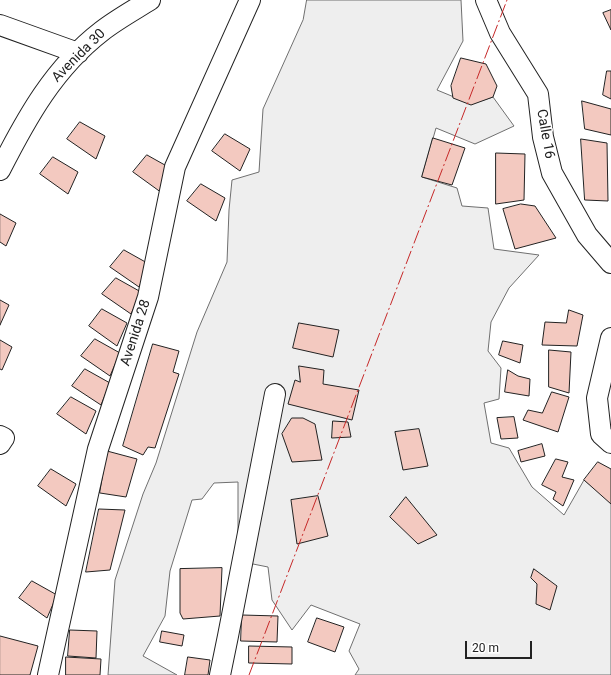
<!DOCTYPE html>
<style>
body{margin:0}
#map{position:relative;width:611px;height:675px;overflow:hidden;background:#fff;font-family:Roboto,sans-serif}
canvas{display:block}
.scale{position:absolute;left:465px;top:641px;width:67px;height:18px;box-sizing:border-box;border:2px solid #222;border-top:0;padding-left:5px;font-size:12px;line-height:14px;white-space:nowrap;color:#222;-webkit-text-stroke:3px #fff;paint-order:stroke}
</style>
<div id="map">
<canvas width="611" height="675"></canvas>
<div class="scale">20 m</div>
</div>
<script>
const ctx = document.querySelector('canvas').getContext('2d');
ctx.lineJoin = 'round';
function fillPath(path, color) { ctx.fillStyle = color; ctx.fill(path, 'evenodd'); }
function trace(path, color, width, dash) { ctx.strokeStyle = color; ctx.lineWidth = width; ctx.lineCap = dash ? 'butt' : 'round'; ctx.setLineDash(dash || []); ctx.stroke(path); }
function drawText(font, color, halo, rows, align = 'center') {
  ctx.font = font + ' Roboto,sans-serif'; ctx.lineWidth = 3; ctx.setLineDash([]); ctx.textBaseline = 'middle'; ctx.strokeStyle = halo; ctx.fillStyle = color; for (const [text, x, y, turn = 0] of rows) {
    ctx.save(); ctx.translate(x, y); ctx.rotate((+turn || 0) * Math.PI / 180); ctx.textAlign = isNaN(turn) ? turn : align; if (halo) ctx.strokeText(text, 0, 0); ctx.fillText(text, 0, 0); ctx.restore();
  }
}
const green = new Path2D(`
 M 307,0 L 461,0 L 463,41 L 437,90 L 471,104 L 493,97 L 514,126 L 475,144 L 436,128 L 422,177 L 457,188 L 462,206 L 488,208 L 494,249 L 539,255 L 509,288 L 491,322 L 488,351 L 501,368 L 499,399 L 484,403 L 491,443 L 509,448 L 532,487 L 564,515 L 584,480 L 611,502 L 611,675 L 355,675 L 359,669 L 349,651 L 360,624 L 311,605 L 292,630 L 272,600 L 268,567 L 238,561 L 238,482 L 214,483 L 202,499 L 192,500 L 170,571 L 165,616 L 143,656 L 177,675 L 108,675 L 115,580 L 143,494 L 156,463 L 197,332 L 227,262 L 229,210 L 232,180 L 259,172 L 263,109 L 303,20 Z`);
const building = new Path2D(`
 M 611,10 L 611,30 L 603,13 Z
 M 461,58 L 486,64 L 497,86 L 493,97 L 471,105 L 453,98 L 451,86 Z
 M 607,71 L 611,71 L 611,99 L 603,95 Z
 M 582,101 L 611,109 L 611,135 L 585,129 Z
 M 80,122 L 105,136 L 96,159 L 67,139 Z
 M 225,134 L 250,149 L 240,171 L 212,151 Z
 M 433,138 L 465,148 L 452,185 L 422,177 Z
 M 581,139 L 607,143 L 608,201 L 585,200 Z
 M 496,153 L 525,154 L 524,200 L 496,204 Z
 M 147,155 L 172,169 L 162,193 L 133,172 Z
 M 53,157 L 78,172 L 68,194 L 40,174 Z
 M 201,184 L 225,198 L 216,221 L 187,201 Z
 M 521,204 L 535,206 L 556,238 L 515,249 L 503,209 Z
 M 0,214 L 16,223 L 6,246 L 0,242 Z
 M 124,250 L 149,264 L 139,287 L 110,267 Z
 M 116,278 L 141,292 L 131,314 L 102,294 Z
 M 0,300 L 9,305 L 0,325 Z
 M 102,309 L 127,323 L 117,346 L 89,326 Z
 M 569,310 L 583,315 L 577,346 L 542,345 L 545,322 L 566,323 Z
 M 299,323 L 339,330 L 333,357 L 293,348 Z
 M 95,339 L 120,353 L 110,376 L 81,356 Z
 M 0,340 L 12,347 L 2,370 L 0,369 Z
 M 503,341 L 523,345 L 520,363 L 499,355 Z
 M 153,344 L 179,351 L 173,372 L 179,374 L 155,448 L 148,447 L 143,455 L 123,446 Z
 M 549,350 L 571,352 L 569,393 L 549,387 Z
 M 299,366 L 324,370 L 323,384 L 359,390 L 352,420 L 288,404 L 295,380 L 300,382 Z
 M 85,369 L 110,383 L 101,405 L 72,386 Z
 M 508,370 L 518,376 L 530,379 L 529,396 L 505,392 Z
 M 552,392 L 569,397 L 558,432 L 523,420 L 528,410 L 542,413 Z
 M 71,397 L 96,411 L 86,434 L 57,414 Z
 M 514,417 L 518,438 L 501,439 L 497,418 Z
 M 292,418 L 303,418 L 315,424 L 322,460 L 292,462 L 282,434 Z
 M 333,421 L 348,422 L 351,437 L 332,438 Z
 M 419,429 L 428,466 L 403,470 L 395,432 Z
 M 542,444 L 545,456 L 521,462 L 518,451 Z
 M 107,451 L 137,459 L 126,497 L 100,493 Z
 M 556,459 L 568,462 L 562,477 L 574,480 L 563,506 L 553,499 L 556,492 L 542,485 Z
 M 598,462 L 611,469 L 611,504 L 584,480 Z
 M 51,469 L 76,484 L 66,506 L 38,486 Z
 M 318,496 L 328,536 L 297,544 L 291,500 Z
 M 406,497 L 437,535 L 418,544 L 390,517 Z
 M 99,509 L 125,510 L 110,570 L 86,572 Z
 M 222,568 L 220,616 L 183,619 L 180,613 L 180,569 Z
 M 534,569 L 557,586 L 550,610 L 536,604 L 537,584 L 531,578 Z
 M 32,581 L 57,595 L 47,618 L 19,598 Z
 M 242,615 L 278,616 L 277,642 L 241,641 Z
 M 317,618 L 344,627 L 335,652 L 308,642 Z
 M 70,630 L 97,631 L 96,658 L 68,656 Z
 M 162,631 L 184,635 L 182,646 L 160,642 Z
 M 0,636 L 38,646 L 30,675 L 0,675 Z
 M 249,646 L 292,647 L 292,664 L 249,663 Z
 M 66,657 L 101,659 L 100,675 L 66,675 Z
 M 188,657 L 210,660 L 208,675 L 185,675 Z`);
const street = new Path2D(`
 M 486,0 L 500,33 L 538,94 L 543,137 L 552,173 L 587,235 L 611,263
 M 0,25 L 78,53
 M 0,170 C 27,117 54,68 102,31 C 116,20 134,10 150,0
 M 611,338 L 597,398 L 601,434 L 611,443
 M 0,436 L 4,438 L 0,444
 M 48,675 L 98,449 L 148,297 L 175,167 L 250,0
 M 220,675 L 228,636 L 275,394`);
const power = new Path2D(`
 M 249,675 L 507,0`);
const streetNames = [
 ["Avenida 30",79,56,-45],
 ["Calle 16",545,134,80],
 ["Avenida 28",136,333,-72]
];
fillPath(green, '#eee');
trace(green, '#6f6f6f', 1);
fillPath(building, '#f3c9c0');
trace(building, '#222', 1);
trace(street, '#222', 22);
trace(street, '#fff', 20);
trace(power, '#c62828', 1, [14, 3, 2, 3]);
drawText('14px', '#222', '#fff', streetNames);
</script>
